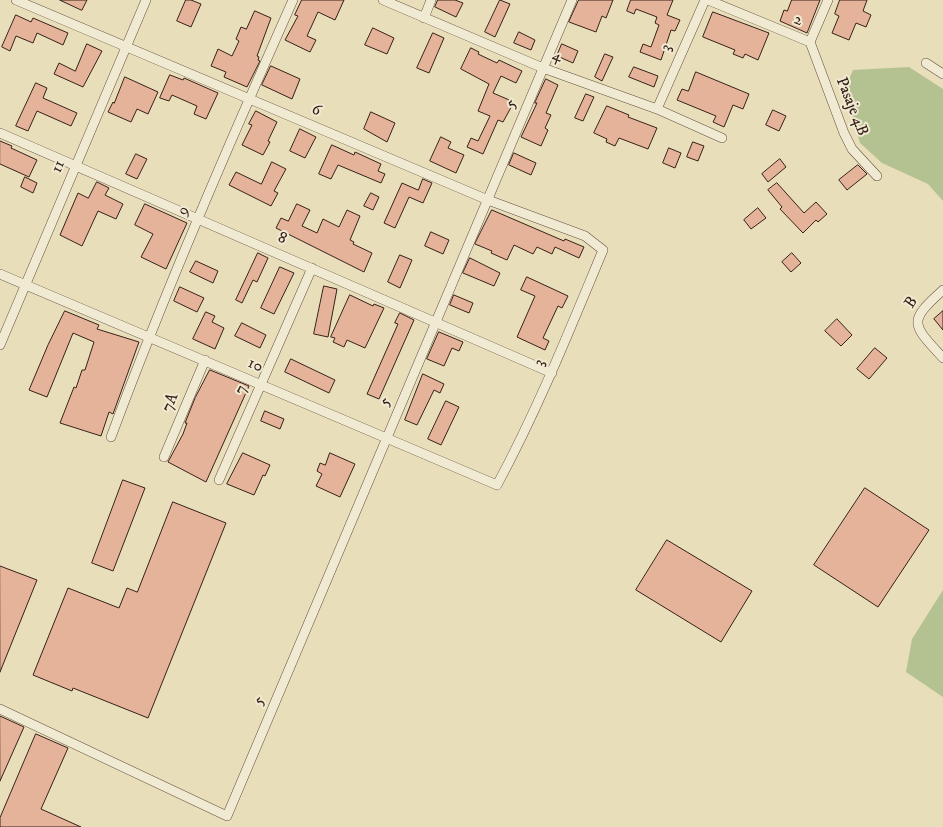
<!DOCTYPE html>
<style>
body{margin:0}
canvas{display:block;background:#e9deba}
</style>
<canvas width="943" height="827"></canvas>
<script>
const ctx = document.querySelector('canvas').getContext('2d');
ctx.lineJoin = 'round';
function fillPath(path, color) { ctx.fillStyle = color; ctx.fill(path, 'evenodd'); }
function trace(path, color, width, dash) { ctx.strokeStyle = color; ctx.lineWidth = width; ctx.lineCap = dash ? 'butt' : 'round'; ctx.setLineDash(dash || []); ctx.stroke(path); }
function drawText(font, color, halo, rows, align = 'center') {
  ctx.font = font + ' "IM FELL DW Pica",serif'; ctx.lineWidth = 4; ctx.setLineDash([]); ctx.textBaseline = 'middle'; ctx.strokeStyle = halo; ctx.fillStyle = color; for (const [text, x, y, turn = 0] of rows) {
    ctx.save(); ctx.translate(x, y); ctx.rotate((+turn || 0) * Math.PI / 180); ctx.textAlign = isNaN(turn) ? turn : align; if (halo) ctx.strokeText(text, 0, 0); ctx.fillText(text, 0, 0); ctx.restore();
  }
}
const green = new Path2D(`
 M 909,67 L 943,89 L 943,201 L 928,184 L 882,163 L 860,143 L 844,91 L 853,70 Z
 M 943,590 L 943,697 L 906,672 L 912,639 Z`);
const building = new Path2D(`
 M 60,0 L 87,0 L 82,10 Z
 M 186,0 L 191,0 L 201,4 L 191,27 L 177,21 Z
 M 302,0 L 344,0 L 335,20 L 318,12 L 307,36 L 316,40 L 310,52 L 285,40 L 298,16 L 295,15 Z
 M 438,0 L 455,0 L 463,3 L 456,17 L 435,7 Z
 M 500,0 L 510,4 L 495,37 L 485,32 Z
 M 579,0 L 613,0 L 606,18 L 602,16 L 596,32 L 569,22 Z
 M 631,0 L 673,0 L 667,15 L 680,20 L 675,31 L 671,30 L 661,60 L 640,52 L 643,44 L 651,47 L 659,25 L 655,23 L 657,17 L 636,9 L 634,14 L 627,11 Z
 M 792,0 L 820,0 L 807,33 L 780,21 L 784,10 L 787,11 Z
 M 840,0 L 867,0 L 863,11 L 871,15 L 866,27 L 856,23 L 849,40 L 832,33 L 839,16 L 835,14 Z
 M 255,11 L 271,18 L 257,56 L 259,57 L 258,60 L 260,61 L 247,87 L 224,77 L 226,72 L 211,66 L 218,49 L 232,56 L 239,41 L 236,39 L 241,27 L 246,29 Z
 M 713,12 L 769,33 L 758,60 L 745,54 L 743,58 L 733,54 L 735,50 L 703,37 Z
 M 16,15 L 31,22 L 33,18 L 68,33 L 63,45 L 37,33 L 33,43 L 16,36 L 10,51 L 2,47 Z
 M 373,28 L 394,38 L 387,54 L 365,45 Z
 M 519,32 L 535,40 L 531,50 L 514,43 Z
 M 433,33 L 444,38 L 429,73 L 417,68 Z
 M 87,44 L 102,51 L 83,87 L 54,74 L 59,63 L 75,71 Z
 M 562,44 L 578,51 L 573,63 L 557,56 Z
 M 471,48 L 479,52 L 478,54 L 497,63 L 499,60 L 522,71 L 516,83 L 501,76 L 493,93 L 514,102 L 503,122 L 498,120 L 483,154 L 467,147 L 471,138 L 478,141 L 490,116 L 478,111 L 489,84 L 461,69 Z
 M 605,54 L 613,57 L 602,81 L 595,77 Z
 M 271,66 L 300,79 L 292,99 L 262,85 Z
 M 634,67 L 658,76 L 654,87 L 629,77 Z
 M 696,72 L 749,94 L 743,109 L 733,105 L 724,127 L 713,122 L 716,116 L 677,100 L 682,89 L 688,91 Z
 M 170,75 L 183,80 L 184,78 L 218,93 L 206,119 L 194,114 L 197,106 L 172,95 L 169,101 L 160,98 Z
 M 125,77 L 158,92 L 148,114 L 137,109 L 131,122 L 108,112 L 113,102 L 114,103 Z
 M 546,79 L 558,85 L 546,113 L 551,115 L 545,128 L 548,130 L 541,146 L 521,137 L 537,103 L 535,103 Z
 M 36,83 L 47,88 L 43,98 L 77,113 L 71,126 L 37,111 L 28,131 L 16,126 Z
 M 586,94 L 594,97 L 583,121 L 575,118 Z
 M 607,106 L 629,115 L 628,117 L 657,128 L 648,149 L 619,138 L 615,146 L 606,142 L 607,139 L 594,133 Z
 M 773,110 L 786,116 L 779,131 L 766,125 Z
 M 256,111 L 277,122 L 268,141 L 270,142 L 263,155 L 242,145 L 252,125 L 249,124 Z
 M 371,112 L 395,123 L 387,142 L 364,129 Z
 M 300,129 L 316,137 L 305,158 L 290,151 Z
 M 441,137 L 451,142 L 448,148 L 464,155 L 456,173 L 430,161 Z
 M 0,141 L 12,146 L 11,148 L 37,160 L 29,177 L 0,164 Z
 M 693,142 L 704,146 L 698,161 L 687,157 Z
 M 332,145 L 354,155 L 355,152 L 381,164 L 378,171 L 385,174 L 381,183 L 338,165 L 331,179 L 319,174 Z
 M 669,148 L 681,153 L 675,168 L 663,163 Z
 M 514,153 L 536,163 L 531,175 L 509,165 Z
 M 136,154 L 147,159 L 137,179 L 126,174 Z
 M 780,159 L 786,167 L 768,182 L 762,174 Z
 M 272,162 L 286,169 L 274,191 L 278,193 L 271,206 L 229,185 L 236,172 L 261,184 Z
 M 858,165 L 867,174 L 847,190 L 839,180 Z
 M 25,177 L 37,183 L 33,193 L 21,187 Z
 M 423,179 L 432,183 L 423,203 L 409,197 L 395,228 L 384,223 L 402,183 L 418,190 Z
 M 97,182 L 109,188 L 105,195 L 123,204 L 116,219 L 98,211 L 82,246 L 60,235 L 78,193 L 88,198 Z
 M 777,183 L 804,213 L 816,202 L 827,214 L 818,222 L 816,220 L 803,233 L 780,209 L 782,207 L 768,190 Z
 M 371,193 L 379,197 L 373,210 L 364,206 Z
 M 145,204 L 187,223 L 166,269 L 141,257 L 153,234 L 135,225 Z
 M 297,204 L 310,210 L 302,226 L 317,233 L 323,219 L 339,227 L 347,210 L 360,216 L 350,240 L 354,242 L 353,244 L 372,253 L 364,272 L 276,228 L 281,218 L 288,221 Z
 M 758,208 L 766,218 L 751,229 L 744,220 Z
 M 492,210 L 564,241 L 565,239 L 584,247 L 579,258 L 555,247 L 552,254 L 537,247 L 533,254 L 514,245 L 507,260 L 491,253 L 492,251 L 475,244 Z
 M 431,232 L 449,240 L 443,254 L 425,246 Z
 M 258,253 L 268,258 L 257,282 L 253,280 L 242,303 L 236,300 Z
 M 792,253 L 801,263 L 791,272 L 782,262 Z
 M 400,255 L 412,260 L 400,288 L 388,282 Z
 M 470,258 L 500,273 L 494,286 L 463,273 Z
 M 196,261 L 218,271 L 213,283 L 190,272 Z
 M 280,267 L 294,273 L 274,314 L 261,308 Z
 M 527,277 L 568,296 L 562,308 L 558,306 L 543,338 L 549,341 L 545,350 L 517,337 L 535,296 L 521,290 Z
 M 324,286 L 337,289 L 328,337 L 314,334 Z
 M 180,287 L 204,298 L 197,312 L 174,301 Z
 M 350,295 L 373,306 L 374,304 L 384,308 L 365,348 L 347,340 L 344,347 L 333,342 L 335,338 L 331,337 Z
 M 454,295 L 473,303 L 469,313 L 450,305 Z
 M 65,311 L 99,325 L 97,329 L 139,342 L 113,414 L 109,412 L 101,436 L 60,423 L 74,387 L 76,388 L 82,370 L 85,370 L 94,342 L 73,333 L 47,397 L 29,390 L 48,345 Z
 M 943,311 L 943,330 L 934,319 Z
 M 206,312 L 215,316 L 212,322 L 224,328 L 215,349 L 193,339 Z
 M 400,313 L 414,320 L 379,399 L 367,394 L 398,324 L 395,323 Z
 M 837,319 L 852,335 L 841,346 L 825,331 Z
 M 242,323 L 266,335 L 260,348 L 235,336 Z
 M 439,332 L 463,342 L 459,351 L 452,348 L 444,366 L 427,359 Z
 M 875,348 L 887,358 L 869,379 L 857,369 Z
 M 291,359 L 335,380 L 329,393 L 285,372 Z
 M 210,370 L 249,386 L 206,482 L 168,462 L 183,434 L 187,423 L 185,423 L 195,398 Z
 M 423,374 L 444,384 L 440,393 L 434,390 L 417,425 L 405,420 Z
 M 446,401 L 459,407 L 441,445 L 428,439 Z
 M 265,411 L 284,419 L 280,429 L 261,421 Z
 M 243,453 L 270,465 L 265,476 L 263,475 L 254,495 L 227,484 Z
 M 330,453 L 355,464 L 340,497 L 316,486 L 322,474 L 317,471 L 320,463 L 325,465 Z
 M 123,480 L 145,488 L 113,571 L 92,563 Z
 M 865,488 L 929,530 L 878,607 L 814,565 Z
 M 173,502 L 226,523 L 148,718 L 73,688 L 72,691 L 33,675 L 68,588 L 119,608 L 127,588 L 137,592 Z
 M 667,540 L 752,591 L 721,642 L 636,590 Z
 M 0,566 L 37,580 L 0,672 Z
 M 0,716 L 24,727 L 0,781 Z
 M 36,734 L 68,748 L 41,809 L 81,827 L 0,827 L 0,818 Z`);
const street = new Path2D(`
 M 383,0 L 543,68 L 657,109 L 722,138
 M 708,0 L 810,42
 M 424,18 L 431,0
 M 810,42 L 844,133 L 852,149 L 877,176
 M 810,42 L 828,0
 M 926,63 L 943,74
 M 657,109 L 705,0
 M 0,133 L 552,373
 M 0,274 L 497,485 C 538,409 570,329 603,250 L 585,236 L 488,200 L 16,0
 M 943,290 C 907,322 912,324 943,358
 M 0,345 L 146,0
 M 111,437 C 166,289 229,144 293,0
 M 164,457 L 205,360
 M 219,480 L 312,268
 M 0,709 L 227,816 L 572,0`);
const streetNames = [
 ["2",798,21,22],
 ["3",667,48,-66],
 ["4",557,57,20],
 ["5",512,104,-67],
 ["Pasaje 4B",851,107,68],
 ["6",316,111,23],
 ["11",59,167,-67],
 ["9",184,211,-67],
 ["8",282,239,23],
 ["B",912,303,-57],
 ["3",540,363,-67],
 ["10",255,366,24],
 ["7",242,390,-66],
 ["5",386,402,-67],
 ["7A",171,403,-67],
 ["5",260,701,-67]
];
fillPath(green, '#b4c291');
fillPath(building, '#e5b399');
trace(building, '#362119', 1);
trace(street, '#635041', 10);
trace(street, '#f1ead2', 9);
drawText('16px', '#362119', '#f1ead2', streetNames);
</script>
